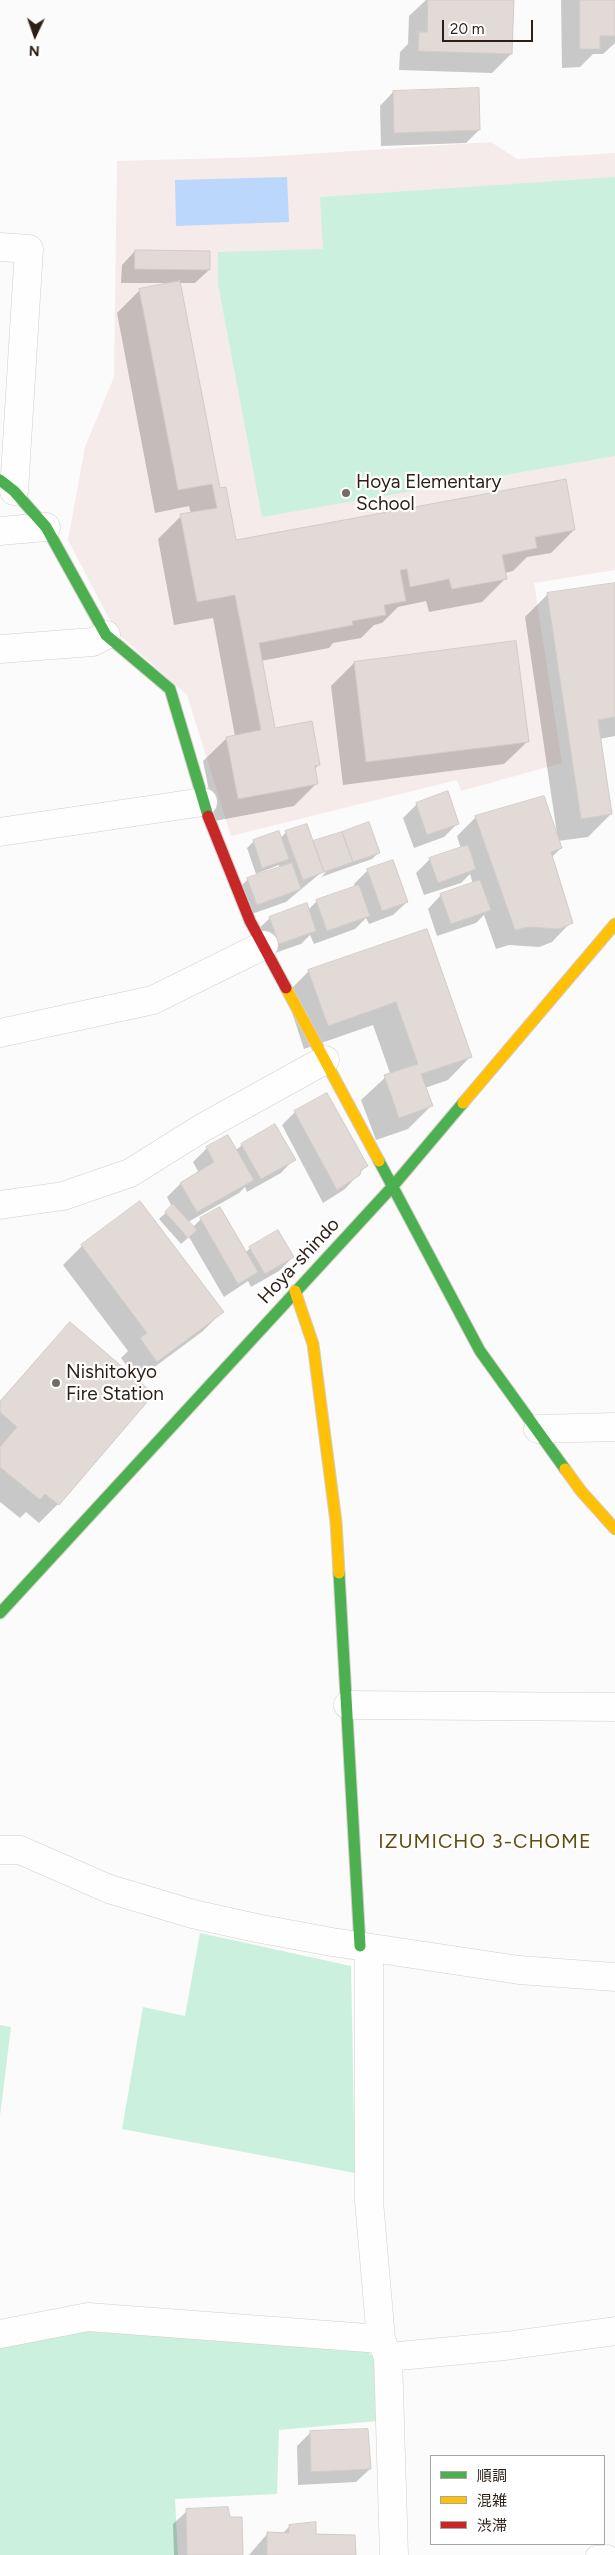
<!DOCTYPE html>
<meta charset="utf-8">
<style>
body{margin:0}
#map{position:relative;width:615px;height:2555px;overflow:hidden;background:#fbfbfb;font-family:Figtree,"Noto Sans JP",sans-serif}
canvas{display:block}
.legend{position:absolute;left:430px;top:2455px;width:175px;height:90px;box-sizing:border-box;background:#fff;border:1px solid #aba5a2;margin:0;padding:6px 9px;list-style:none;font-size:15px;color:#2c1f17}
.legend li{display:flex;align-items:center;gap:10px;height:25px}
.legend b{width:25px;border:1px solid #aba5a2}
.north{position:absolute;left:10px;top:10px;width:50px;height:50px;-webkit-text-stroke:4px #fff;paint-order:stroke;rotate:183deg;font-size:14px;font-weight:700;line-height:20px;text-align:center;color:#2c1f17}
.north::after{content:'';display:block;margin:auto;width:18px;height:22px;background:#2c1f17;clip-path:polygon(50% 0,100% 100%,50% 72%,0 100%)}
.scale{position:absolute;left:442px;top:20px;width:91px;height:22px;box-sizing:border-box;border:2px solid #2c1f17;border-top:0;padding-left:6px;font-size:15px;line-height:18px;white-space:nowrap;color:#2c1f17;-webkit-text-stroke:4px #fff;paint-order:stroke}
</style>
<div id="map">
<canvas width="615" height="2555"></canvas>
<ul class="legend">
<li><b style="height:6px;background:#4caf50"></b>順調</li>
<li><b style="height:6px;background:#ffc107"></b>混雑</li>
<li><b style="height:6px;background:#c62828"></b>渋滞</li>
</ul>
<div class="north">N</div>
<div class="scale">20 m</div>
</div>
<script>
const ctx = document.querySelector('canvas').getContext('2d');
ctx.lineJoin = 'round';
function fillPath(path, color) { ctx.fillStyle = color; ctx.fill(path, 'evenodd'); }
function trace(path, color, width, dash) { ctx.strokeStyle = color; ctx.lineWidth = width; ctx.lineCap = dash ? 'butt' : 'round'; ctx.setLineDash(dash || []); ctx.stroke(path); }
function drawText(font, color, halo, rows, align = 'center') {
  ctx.font = font + ' Figtree,sans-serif'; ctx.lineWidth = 4.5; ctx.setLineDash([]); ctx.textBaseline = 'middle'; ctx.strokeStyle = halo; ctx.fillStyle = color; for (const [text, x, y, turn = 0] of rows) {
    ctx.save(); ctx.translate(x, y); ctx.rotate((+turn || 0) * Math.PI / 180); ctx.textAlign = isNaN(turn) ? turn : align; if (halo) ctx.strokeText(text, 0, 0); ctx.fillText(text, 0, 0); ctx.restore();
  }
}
const education = new Path2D(`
 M 491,142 L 517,159 L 615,153 L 615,570 L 534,583 L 562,763 L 461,791 L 457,780 L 231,836 L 187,695 L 116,632 L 68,540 L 85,447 L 114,377 L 117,161 L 262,157 Z`);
const green = new Path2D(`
 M 615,177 L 615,456 L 262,517 L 218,284 L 218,252 L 323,249 L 320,197 Z
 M 200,1933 L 351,1966 L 355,2173 L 122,2129 L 143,2007 L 185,2016 Z
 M 0,2025 L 11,2027 L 0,2116 Z
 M 94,2328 L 364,2347 L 378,2363 L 378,2421 L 279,2430 L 277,2494 L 175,2499 L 178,2555 L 0,2555 L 0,2347 Z`);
const water = new Path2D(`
 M 287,177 L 289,222 L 176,226 L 175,180 Z`);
const shadow = new Path2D(`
 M 426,0 L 499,0 L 511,54 L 492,73 L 399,70 L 400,52 L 408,44 L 409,16 Z
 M 561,0 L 615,0 L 615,43 L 603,54 L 593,54 L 580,67 L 562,68 Z
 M 393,92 L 479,130 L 466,143 L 381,146 L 380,106 Z
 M 135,251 L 209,270 L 195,283 L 179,283 L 219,489 L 235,541 L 574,530 L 551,553 L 527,557 L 513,571 L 504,573 L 505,579 L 482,602 L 429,612 L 426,601 L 398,607 L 382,623 L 374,625 L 361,638 L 333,643 L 329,648 L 261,661 L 274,730 L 319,764 L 314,770 L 317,783 L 294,806 L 215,821 L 203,761 L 227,738 L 235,736 L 213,618 L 174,625 L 158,539 L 181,516 L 191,514 L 189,506 L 155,513 L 117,313 L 140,290 L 170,283 L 121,283 L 122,265 Z
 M 615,584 L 615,736 L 599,739 L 611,814 L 588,837 L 558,841 L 561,848 L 552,857 L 571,922 L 552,942 L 539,947 L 509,945 L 496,949 L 484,915 L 476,923 L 437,936 L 428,909 L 441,895 L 473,884 L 470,874 L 461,883 L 424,895 L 416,873 L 430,859 L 461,849 L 457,836 L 476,817 L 557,834 L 525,617 L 548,594 Z
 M 354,663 L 528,741 L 504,764 L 343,785 L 331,686 Z
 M 417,804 L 458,823 L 444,837 L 414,848 L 403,818 Z
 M 286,832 L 312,843 L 379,852 L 372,859 L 321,877 L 327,871 L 323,871 L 286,902 L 243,917 L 234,893 L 248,879 L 280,868 L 279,865 L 256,874 L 247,848 L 254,841 L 280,839 Z
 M 368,870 L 407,902 L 393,915 L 369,924 L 366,918 L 355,929 L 314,944 L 310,935 L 301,944 L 266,956 L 256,931 L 270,918 L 308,910 L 317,901 L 355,888 L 354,884 Z
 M 426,931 L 471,1056 L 448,1080 L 425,1088 L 431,1106 L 408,1129 L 376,1140 L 361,1100 L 390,1073 L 373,1025 L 304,1049 L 286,994 L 309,971 Z
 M 295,1112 L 366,1166 L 345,1189 L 323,1203 L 282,1125 Z
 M 275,1126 L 294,1159 L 281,1173 L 247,1192 L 245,1187 L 239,1193 L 188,1222 L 193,1227 L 201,1219 L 219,1208 L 245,1253 L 250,1248 L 293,1257 L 279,1271 L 251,1287 L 248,1281 L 224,1297 L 189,1237 L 181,1244 L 159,1219 L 172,1207 L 167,1197 L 180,1184 L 199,1173 L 193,1162 L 207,1148 L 235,1151 L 242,1145 Z
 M 140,1203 L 222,1312 L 203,1331 L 137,1380 L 152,1394 L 58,1504 L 39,1523 L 26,1512 L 20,1518 L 0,1502 L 0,1401 L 70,1323 L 137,1379 L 121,1358 L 128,1351 L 63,1265 L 82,1246 Z
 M 310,2433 L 370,2469 L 356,2482 L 298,2485 L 297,2446 Z
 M 187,2511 L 241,2555 L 174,2555 L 173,2524 Z
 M 290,2526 L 315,2535 L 355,2555 L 249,2555 L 268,2533 L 282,2534 Z`);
const building = new Path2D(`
 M 428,0 L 514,0 L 512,54 L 418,51 L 419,32 L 427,32 Z
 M 580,0 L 615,0 L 615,36 L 600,36 L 600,49 L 580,49 Z
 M 479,88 L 480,130 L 394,133 L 393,91 Z
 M 135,250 L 210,251 L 210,270 L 135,269 Z
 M 180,281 L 220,488 L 226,487 L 236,540 L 566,479 L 575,530 L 535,537 L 537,548 L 502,555 L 507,579 L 452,589 L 449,579 L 410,587 L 407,569 L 400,570 L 406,601 L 384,605 L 386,615 L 352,621 L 353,625 L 259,643 L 275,728 L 312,721 L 320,765 L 315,766 L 318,784 L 238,799 L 226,737 L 261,730 L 235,595 L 197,602 L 180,514 L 217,508 L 212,484 L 178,490 L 139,289 Z
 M 615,583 L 615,717 L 598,720 L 612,814 L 581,819 L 547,593 Z
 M 516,641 L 529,742 L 366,762 L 354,662 Z
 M 448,791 L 459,824 L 427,835 L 416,803 Z
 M 544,796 L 562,848 L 551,852 L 573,923 L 559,929 L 529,927 L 515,930 L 475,816 Z
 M 369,822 L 380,853 L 353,862 L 342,832 Z
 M 307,824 L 324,872 L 303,880 L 285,831 Z
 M 279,831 L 289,859 L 262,868 L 253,840 Z
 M 342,832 L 353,862 L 324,872 L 313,841 Z
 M 468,845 L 476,869 L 438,883 L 429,858 Z
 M 393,860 L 408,902 L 382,911 L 367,869 Z
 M 292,863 L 301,889 L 257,905 L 247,878 Z
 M 480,880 L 491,910 L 451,924 L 440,894 Z
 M 359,885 L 370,916 L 327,931 L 316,900 Z
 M 307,903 L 316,931 L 279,944 L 269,917 Z
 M 427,929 L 472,1057 L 421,1074 L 433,1106 L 399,1118 L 384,1075 L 418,1064 L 396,1002 L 328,1026 L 308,970 Z
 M 327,1093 L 368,1166 L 361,1170 L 360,1175 L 337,1190 L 294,1111 Z
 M 275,1124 L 296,1160 L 261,1179 L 241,1144 Z
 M 228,1135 L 254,1180 L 197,1212 L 180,1183 L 214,1162 L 206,1147 Z
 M 140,1201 L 224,1312 L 157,1362 L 140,1338 L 147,1333 L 81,1245 Z
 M 173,1204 L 197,1230 L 188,1238 L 165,1212 Z
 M 220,1207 L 258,1272 L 238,1284 L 200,1218 Z
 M 278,1230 L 294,1257 L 265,1274 L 249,1247 Z
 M 70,1322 L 154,1394 L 59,1505 L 45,1494 L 40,1500 L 0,1467 L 0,1447 L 17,1427 L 0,1412 L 0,1402 Z
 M 368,2429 L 371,2469 L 311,2472 L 310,2431 Z
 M 228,2507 L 230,2517 L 242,2517 L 243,2555 L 187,2555 L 186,2509 Z
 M 316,2522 L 316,2534 L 355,2535 L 356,2555 L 267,2555 L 267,2532 L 289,2533 L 289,2525 Z`);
const lane = new Path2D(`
 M 595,2555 L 608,2554`);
const street = new Path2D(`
 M 0,247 L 29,249 L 14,491
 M 0,531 L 46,527
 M 0,649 L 93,642 L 106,635
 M 0,832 L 203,802
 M 0,1033 L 153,1000 L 264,945
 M 0,1205 L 63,1196 L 130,1173 L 202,1128 L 325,1060
 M 538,1429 L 615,1427
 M 348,1705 L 615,1707
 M 0,1850 L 20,1850 L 109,1889 L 193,1914 L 256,1928 L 332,1942 L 519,1970 L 615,1977
 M 369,1948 L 369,2201 L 381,2339
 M 0,2334 L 88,2317 L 381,2339 L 388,2357 L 394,2555
 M 388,2357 L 505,2346 L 615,2331`);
const fast = new Path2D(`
 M 0,480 L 14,491 L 46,527 L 106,635 L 170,689 L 208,816
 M 379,1161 L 480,1351 L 565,1469
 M 339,1573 L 360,1946
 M 0,1613 L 393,1186 L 463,1103`);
const slow = new Path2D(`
 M 286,988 L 379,1161
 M 463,1103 L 615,924
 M 295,1291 L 313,1344 L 336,1522 L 339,1573
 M 565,1469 L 581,1491 L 615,1529`);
const jam = new Path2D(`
 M 208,816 L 250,921 L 286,988`);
const markers = [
 [346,493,5,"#746c67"],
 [56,1383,5,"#746c67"]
];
const poiNames = [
 ["Hoya Elementary",356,482],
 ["School",356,504],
 ["Nishitokyo",66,1372],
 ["Fire Station",66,1394]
];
const streetNames = [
 ["Hoya-shindo",299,1261,-47]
];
const neighbourhoodNames = [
 ["IZUMICHO 3-CHOME",485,1842]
];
fillPath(education, '#f5ebea');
fillPath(green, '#cbf1de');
fillPath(water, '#bbd7fc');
fillPath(shadow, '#0003');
fillPath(building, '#e1dad6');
trace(building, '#d2ccc8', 1);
trace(lane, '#d4ceca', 19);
trace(street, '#d4ceca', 29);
trace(fast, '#d4ceca', 13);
trace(slow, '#d4ceca', 13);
trace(jam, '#d4ceca', 13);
trace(lane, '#fefefe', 18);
trace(street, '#fefefe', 28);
trace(fast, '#4caf50', 11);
trace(slow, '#ffc107', 11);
trace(jam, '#c62828', 11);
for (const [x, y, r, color] of markers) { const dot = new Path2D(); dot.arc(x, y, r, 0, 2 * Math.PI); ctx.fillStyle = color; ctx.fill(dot); trace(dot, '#fff', 2); }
drawText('19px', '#2c1f17', '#fff', poiNames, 'left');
drawText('19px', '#2c1f17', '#fff', streetNames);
ctx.letterSpacing = '1px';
drawText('20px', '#604d10', '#fff', neighbourhoodNames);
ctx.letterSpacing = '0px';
</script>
